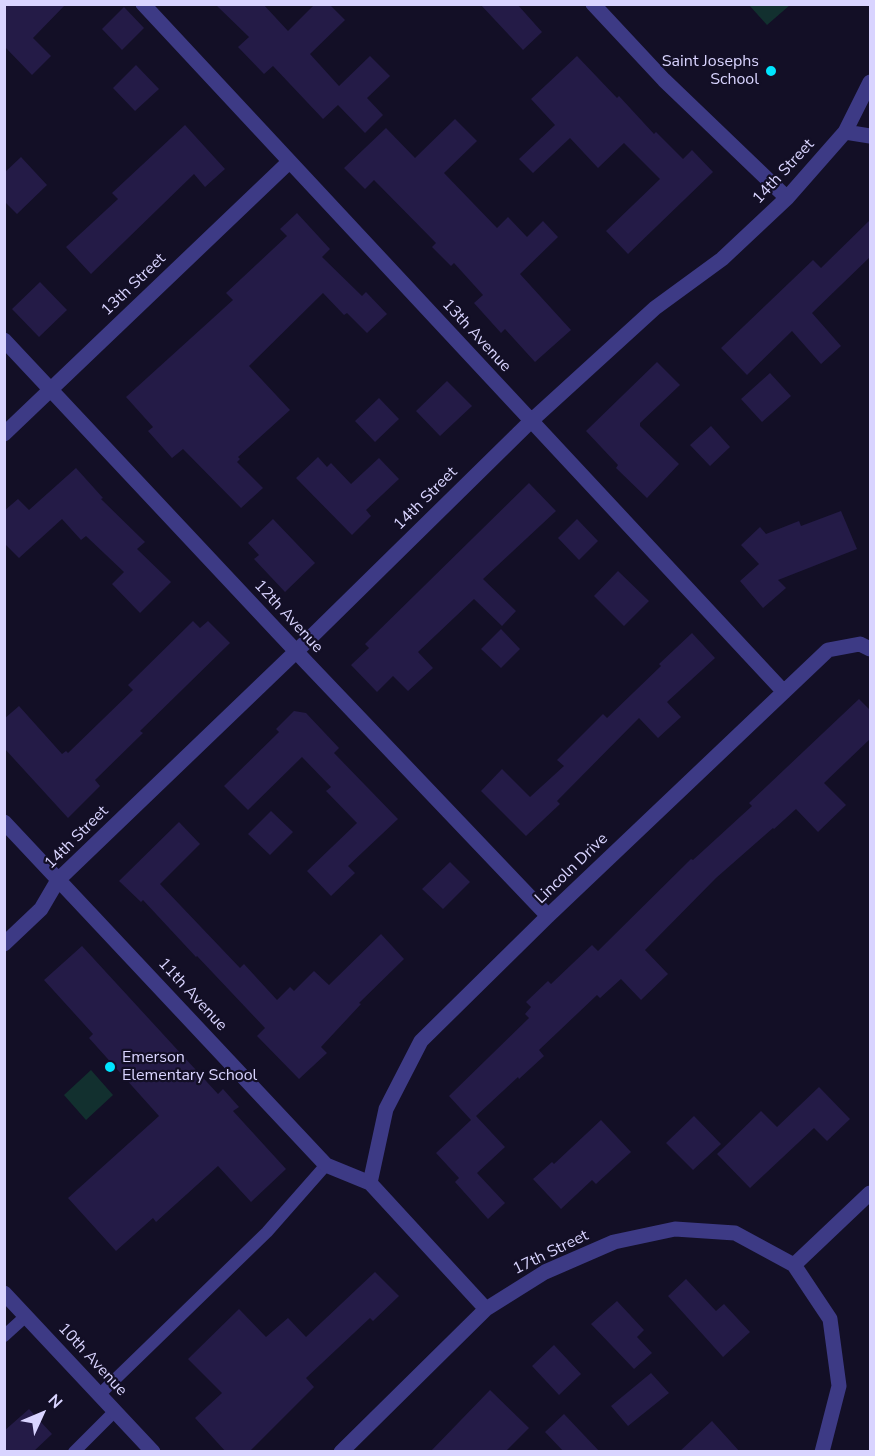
<!DOCTYPE html>
<style>
body{margin:0}
#map{position:relative;width:875px;height:1456px;overflow:hidden;background:#130f26;font-family:"Nunito Sans",sans-serif}
canvas{display:block}
.frame{position:absolute;inset:0;border:6px solid #d9d4ff;pointer-events:none}
.north{position:absolute;left:12px;top:1384px;width:60px;height:60px;-webkit-text-stroke:4px #130f26;paint-order:stroke;rotate:46deg;font-size:16px;font-weight:700;line-height:24px;text-align:center;color:#d9d4ff}
.north::after{content:'';display:block;margin:auto;width:21px;height:27px;background:#d9d4ff;clip-path:polygon(50% 0,100% 100%,50% 72%,0 100%)}
</style>
<div id="map">
<canvas width="875" height="1456"></canvas>
<div class="frame"></div>
<div class="north">N</div>
</div>
<script>
const ctx = document.querySelector('canvas').getContext('2d');
ctx.lineJoin = 'round';
function fillPath(path, color) { ctx.fillStyle = color; ctx.fill(path, 'evenodd'); }
function trace(path, color, width, dash) { ctx.strokeStyle = color; ctx.lineWidth = width; ctx.lineCap = dash ? 'butt' : 'round'; ctx.setLineDash(dash || []); ctx.stroke(path); }
function drawText(font, color, halo, rows, align = 'center') {
  ctx.font = font + ' "Nunito Sans",sans-serif'; ctx.lineWidth = 4.5; ctx.setLineDash([]); ctx.textBaseline = 'middle'; ctx.strokeStyle = halo; ctx.fillStyle = color; for (const [text, x, y, turn = 0] of rows) {
    ctx.save(); ctx.translate(x, y); ctx.rotate((+turn || 0) * Math.PI / 180); ctx.textAlign = isNaN(turn) ? turn : align; if (halo) ctx.strokeText(text, 0, 0); ctx.fillText(text, 0, 0); ctx.restore();
  }
}
const green = new Path2D(`
 M 749,5 L 790,5 L 767,25 Z
 M 91,1070 L 113,1095 L 86,1120 L 64,1095 Z`);
const building = new Path2D(`
 M 4,4 L 66,4 L 33,38 L 51,56 L 32,75 L 4,46 Z
 M 215,4 L 263,4 L 288,31 L 315,4 L 329,4 L 345,20 L 310,54 L 339,86 L 370,56 L 390,76 L 367,98 L 383,115 L 365,133 L 338,105 L 323,119 L 273,66 L 264,74 L 238,47 L 249,37 Z
 M 480,4 L 517,4 L 542,32 L 523,50 Z
 M 124,7 L 144,28 L 122,50 L 102,29 Z
 M 577,56 L 617,98 L 619,96 L 654,134 L 656,132 L 683,159 L 692,150 L 713,172 L 628,254 L 606,231 L 660,179 L 624,143 L 598,168 L 570,138 L 533,173 L 519,159 L 555,125 L 531,99 Z
 M 136,65 L 159,89 L 135,111 L 113,88 Z
 M 455,119 L 477,141 L 444,173 L 497,228 L 508,217 L 527,237 L 543,221 L 558,237 L 520,274 L 571,330 L 535,362 L 505,329 L 501,333 L 474,303 L 483,295 L 454,263 L 451,266 L 432,247 L 436,243 L 374,180 L 365,189 L 344,168 L 386,128 L 415,158 Z
 M 185,125 L 225,169 L 205,187 L 194,174 L 91,274 L 66,247 L 118,199 L 112,193 Z
 M 21,157 L 47,185 L 17,214 L 4,201 L 4,173 Z
 M 297,213 L 330,249 L 322,257 L 362,296 L 366,292 L 387,314 L 367,333 L 347,313 L 344,315 L 323,293 L 249,366 L 290,410 L 238,457 L 240,459 L 237,462 L 263,488 L 241,508 L 183,449 L 172,458 L 148,431 L 153,427 L 126,397 L 233,300 L 226,293 L 287,236 L 280,229 Z
 M 870,220 L 870,257 L 812,313 L 841,346 L 821,364 L 792,331 L 747,375 L 721,348 L 813,260 L 821,268 Z
 M 40,282 L 67,310 L 39,337 L 12,309 Z
 M 657,362 L 680,385 L 640,423 L 640,426 L 679,464 L 647,498 L 616,468 L 618,465 L 586,431 Z
 M 770,373 L 791,396 L 762,422 L 741,399 Z
 M 447,381 L 472,406 L 440,436 L 416,411 Z
 M 379,398 L 399,419 L 375,442 L 355,421 Z
 M 711,426 L 730,447 L 710,466 L 690,445 Z
 M 318,457 L 327,467 L 331,463 L 351,484 L 379,458 L 399,479 L 366,510 L 371,516 L 352,535 L 296,478 Z
 M 76,468 L 103,498 L 101,499 L 145,542 L 137,549 L 171,582 L 140,613 L 112,584 L 124,572 L 86,536 L 81,540 L 62,519 L 19,558 L 4,543 L 4,511 L 18,499 L 29,510 Z
 M 529,483 L 556,511 L 483,579 L 516,611 L 502,626 L 474,599 L 418,652 L 433,668 L 408,691 L 393,676 L 377,692 L 351,665 L 369,648 L 365,644 Z
 M 841,511 L 857,549 L 778,580 L 786,588 L 763,608 L 740,581 L 759,564 L 741,545 L 760,527 L 766,534 L 799,521 L 801,526 Z
 M 273,519 L 315,563 L 285,592 L 254,559 L 259,555 L 248,543 Z
 M 577,519 L 598,541 L 579,560 L 558,538 Z
 M 618,571 L 649,601 L 624,626 L 594,596 Z
 M 193,621 L 200,628 L 208,621 L 230,643 L 140,731 L 143,733 L 95,780 L 100,786 L 68,818 L 4,748 L 4,719 L 19,706 L 62,754 L 66,751 L 68,753 L 133,690 L 128,685 Z
 M 501,629 L 520,649 L 501,668 L 481,649 Z
 M 692,633 L 715,658 L 667,702 L 681,717 L 658,738 L 639,718 L 557,801 L 560,804 L 526,836 L 481,791 L 502,769 L 530,797 L 564,766 L 557,760 L 603,714 L 607,718 L 661,666 L 659,664 Z
 M 859,699 L 870,710 L 870,739 L 824,783 L 846,805 L 818,832 L 796,809 L 774,829 L 773,828 L 716,878 L 645,950 L 668,974 L 641,1000 L 621,979 L 600,998 L 597,995 L 539,1050 L 544,1056 L 519,1079 L 518,1077 L 476,1116 L 505,1147 L 477,1173 L 505,1203 L 488,1219 L 455,1182 L 459,1178 L 436,1153 L 471,1120 L 449,1096 L 529,1018 L 525,1014 L 531,1007 L 526,1002 L 548,981 L 551,984 L 592,945 L 598,951 L 691,859 L 693,860 L 752,806 L 749,803 Z
 M 294,711 L 306,713 L 339,748 L 334,753 L 398,819 L 348,866 L 355,873 L 331,896 L 307,871 L 357,823 L 326,791 L 331,787 L 302,757 L 248,810 L 224,786 L 279,732 L 276,729 Z
 M 271,811 L 293,832 L 270,855 L 248,834 Z
 M 179,822 L 200,844 L 160,884 L 240,968 L 244,964 L 277,1000 L 290,987 L 294,991 L 314,971 L 329,985 L 381,934 L 404,959 L 359,1003 L 361,1004 L 321,1047 L 327,1053 L 299,1079 L 257,1036 L 265,1028 L 197,956 L 196,957 L 143,900 L 141,902 L 119,881 Z
 M 450,862 L 470,882 L 443,909 L 422,889 Z
 M 82,946 L 218,1094 L 223,1089 L 239,1107 L 233,1111 L 286,1169 L 251,1202 L 218,1166 L 156,1222 L 153,1218 L 116,1251 L 68,1198 L 159,1116 L 89,1038 L 93,1034 L 44,980 Z
 M 819,1087 L 850,1119 L 827,1141 L 814,1128 L 750,1188 L 717,1154 L 761,1111 L 777,1127 Z
 M 694,1116 L 721,1144 L 693,1170 L 666,1143 Z
 M 601,1120 L 631,1152 L 596,1184 L 592,1180 L 561,1209 L 533,1179 L 552,1162 L 554,1164 Z
 M 375,1272 L 399,1296 L 373,1321 L 370,1318 L 306,1378 L 314,1387 L 249,1452 L 226,1452 L 195,1418 L 222,1393 L 188,1359 L 239,1309 L 266,1337 L 288,1318 L 306,1337 Z
 M 686,1279 L 716,1311 L 724,1304 L 750,1332 L 723,1357 L 668,1296 Z
 M 617,1301 L 644,1330 L 637,1337 L 652,1353 L 634,1369 L 591,1324 Z
 M 554,1345 L 581,1374 L 559,1395 L 532,1366 Z
 M 651,1373 L 669,1393 L 628,1426 L 611,1406 Z
 M 490,1390 L 529,1428 L 505,1452 L 430,1452 Z
 M 29,1409 L 52,1434 L 33,1452 L 4,1452 L 4,1431 Z
 M 564,1414 L 600,1452 L 564,1452 L 545,1432 Z
 M 712,1421 L 740,1452 L 679,1452 Z`);
const service = new Path2D(`
 M 4,1336 L 26,1316
 M 100,1394 L 267,1232 L 326,1165
 M 74,1452 L 115,1411`);
const minor = new Path2D(`
 M 143,4 L 784,692
 M 593,4 L 664,80 L 787,198
 M 845,132 L 870,136
 M 4,340 L 307,663 L 548,916
 M 4,434 L 289,162
 M 4,822 L 326,1165 L 370,1183 L 486,1309
 M 4,944 L 41,909 L 58,880 L 307,641 L 531,421 L 655,308 L 722,259 L 787,198 L 845,132 L 870,82
 M 370,1183 L 386,1109 L 421,1041 L 548,916 L 828,650 L 860,644 L 870,649
 M 794,1265 L 870,1193
 M 341,1452 L 486,1309 L 545,1272 L 614,1242 L 675,1229 L 735,1233 L 794,1265 L 830,1319 L 839,1386 L 822,1452`);
const tertiary = new Path2D(`
 M 4,1293 L 153,1452`);
const markers = [
 [771,71,6,"#00e5ff"],
 [110,1067,6,"#00e5ff"]
];
const poiNames = [
 ["Saint Josephs",759,62],
 ["School",759,80],
 ["Emerson",122,1058,"left"],
 ["Elementary School",122,1076,"left"]
];
const streetNames = [
 ["14th Street",784,172,-47],
 ["13th Street",134,285,-44],
 ["13th Avenue",476,336,47],
 ["14th Street",426,499,-45],
 ["12th Avenue",288,617,47],
 ["14th Street",77,838,-45],
 ["Lincoln Drive",572,869,-44],
 ["11th Avenue",192,995,47],
 ["17th Street",551,1253,-26],
 ["10th Avenue",92,1360,47]
];
fillPath(green, '#12302f');
fillPath(building, '#241b47');
trace(service, '#3d3a85', 12);
trace(minor, '#3d3a85', 15);
trace(tertiary, '#3d3a85', 15);
for (const [x, y, r, color] of markers) { const dot = new Path2D(); dot.arc(x, y, r, 0, 2 * Math.PI); ctx.fillStyle = color; ctx.fill(dot); trace(dot, '#130f26', 2); }
drawText('16px', '#d9d4ff', '#130f26', poiNames, 'right');
drawText('16px', '#d9d4ff', '#130f26', streetNames);
</script>
